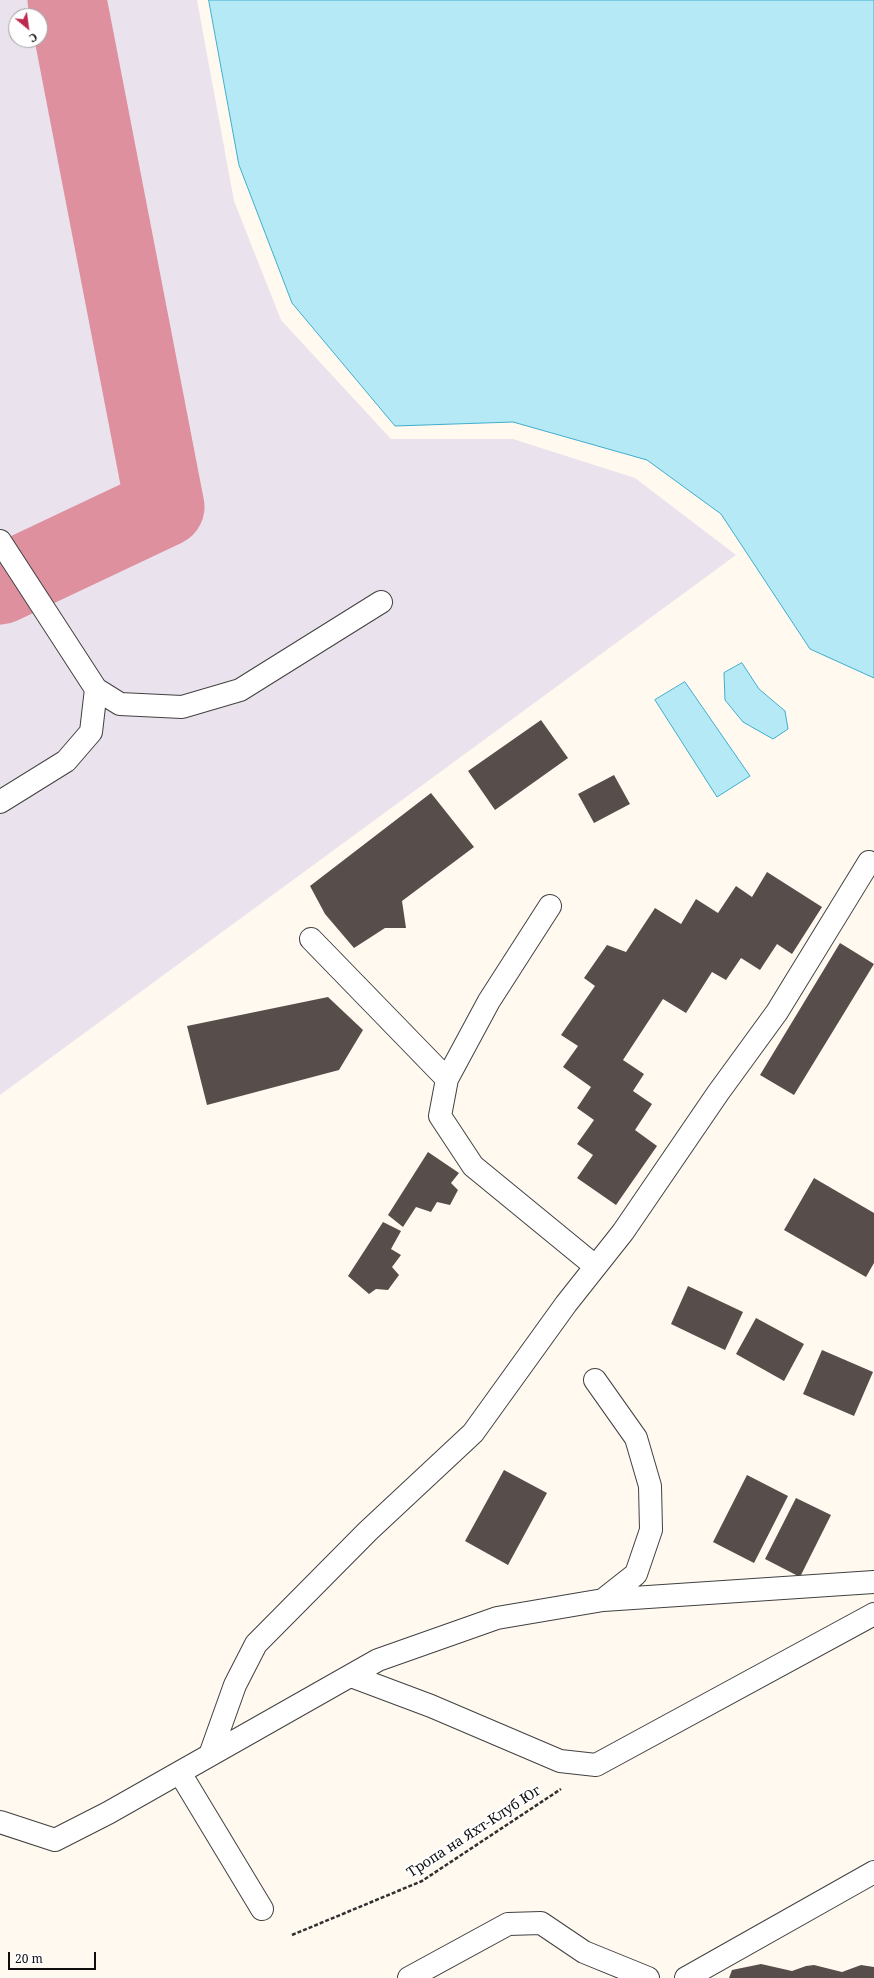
<!DOCTYPE html>
<meta charset="utf-8">
<style>
body{margin:0}
#map{position:relative;width:874px;height:1978px;overflow:hidden;background:#fff9f0;font-family:"Noto Serif",serif}
canvas{display:block}
.north{position:absolute;left:8px;top:8px;width:40px;height:40px;box-sizing:border-box;background:#fff;border:1px solid #9f9f9f;border-radius:50%;rotate:151deg;font-size:11px;font-weight:700;line-height:16px;text-align:center;color:#0e0e0e}
.north::after{content:'';display:block;margin:auto;width:14px;height:18px;background:#bd274b;clip-path:polygon(50% 0,100% 100%,50% 72%,0 100%)}
.scale{position:absolute;left:8px;top:1952px;width:88px;height:18px;box-sizing:border-box;border:2px solid #0e0e0e;border-top:0;padding-left:5px;font-size:12px;line-height:14px;white-space:nowrap;color:#0e0e0e;-webkit-text-stroke:3px #fff;paint-order:stroke}
</style>
<div id="map">
<canvas width="874" height="1978"></canvas>
<div class="north">С</div>
<div class="scale">20 m</div>
</div>
<script>
const ctx = document.querySelector('canvas').getContext('2d');
ctx.lineJoin = 'round';
function fillPath(path, color) { ctx.fillStyle = color; ctx.fill(path, 'evenodd'); }
function trace(path, color, width, dash) { ctx.strokeStyle = color; ctx.lineWidth = width; ctx.lineCap = dash ? 'butt' : 'round'; ctx.setLineDash(dash || []); ctx.stroke(path); }
function drawText(font, color, halo, rows, align = 'center') {
  ctx.font = font + ' "Noto Serif",serif'; ctx.lineWidth = 4; ctx.setLineDash([]); ctx.textBaseline = 'middle'; ctx.strokeStyle = halo; ctx.fillStyle = color; for (const [text, x, y, turn = 0] of rows) {
    ctx.save(); ctx.translate(x, y); ctx.rotate((+turn || 0) * Math.PI / 180); ctx.textAlign = isNaN(turn) ? turn : align; if (halo) ctx.strokeText(text, 0, 0); ctx.fillText(text, 0, 0); ctx.restore();
  }
}
const industrial = new Path2D(`
 M 0,0 L 197,0 L 234,201 L 281,320 L 391,439 L 513,439 L 635,478 L 736,555 L 0,1095 ZM 16,16 L 40,16 L 40,40 L 16,40 Z`);
const water = new Path2D(`
 M 209,0 L 874,0 L 874,678 L 810,649 L 721,514 L 647,460 L 513,422 L 395,426 L 292,303 L 239,165 Z
 M 742,663 L 759,689 L 785,711 L 788,729 L 773,739 L 743,722 L 725,700 L 724,673 Z
 M 685,682 L 750,776 L 717,797 L 655,700 Z`);
const taxiway = new Path2D(`
 M 0,585 L 165,507 L 67,0`);
const building = new Path2D(`
 M 541,720 L 568,758 L 495,810 L 468,771 Z
 M 614,775 L 630,804 L 594,823 L 578,794 Z
 M 431,793 L 474,847 L 402,901 L 406,928 L 385,928 L 354,948 L 325,914 L 310,886 Z
 M 767,872 L 822,907 L 792,954 L 777,944 L 760,970 L 741,958 L 726,980 L 712,972 L 686,1013 L 663,999 L 623,1060 L 644,1074 L 633,1091 L 652,1104 L 635,1130 L 657,1146 L 616,1205 L 577,1178 L 593,1155 L 577,1144 L 594,1120 L 577,1108 L 591,1087 L 563,1067 L 578,1046 L 561,1035 L 595,986 L 584,978 L 607,945 L 626,952 L 655,908 L 681,924 L 696,899 L 718,913 L 736,886 L 752,897 Z
 M 840,943 L 874,964 L 794,1095 L 760,1075 Z
 M 328,997 L 363,1030 L 339,1070 L 207,1105 L 187,1026 Z
 M 428,1152 L 459,1173 L 451,1183 L 458,1190 L 450,1205 L 437,1202 L 431,1212 L 416,1207 L 403,1227 L 388,1215 Z
 M 814,1178 L 874,1213 L 874,1263 L 866,1277 L 784,1230 Z
 M 383,1222 L 401,1231 L 391,1249 L 401,1255 L 392,1267 L 399,1275 L 388,1290 L 376,1289 L 369,1294 L 348,1276 Z
 M 688,1286 L 743,1312 L 725,1350 L 671,1324 Z
 M 756,1318 L 804,1344 L 784,1381 L 736,1354 Z
 M 822,1350 L 873,1372 L 854,1416 L 803,1394 Z
 M 504,1470 L 547,1493 L 508,1565 L 465,1541 Z
 M 747,1475 L 788,1496 L 754,1563 L 713,1542 Z
 M 796,1498 L 831,1515 L 800,1577 L 765,1559 Z
 M 761,1964 L 792,1971 L 806,1966 L 814,1965 L 842,1972 L 861,1965 L 874,1967 L 874,1978 L 729,1978 L 732,1970 Z`);
const path = new Path2D(`
 M 292,1935 L 422,1881 L 561,1789`);
const minor = new Path2D(`
 M 0,541 L 96,689 L 91,732 L 66,761 L 0,802
 M 96,689 L 120,704 L 182,707 L 240,690 L 381,602
 M 550,906 L 489,1001 L 447,1079 L 440,1116 L 473,1166 L 595,1266
 M 311,939 L 447,1079
 M 595,1380 L 636,1438 L 650,1486 L 651,1530 L 636,1574 L 603,1600
 M 351,1676 L 431,1706 L 560,1761 L 596,1765 L 874,1614
 M 210,1755 L 235,1685 L 256,1644 L 368,1531 L 473,1433 L 566,1304 L 623,1232 L 718,1093 L 777,1012 L 869,862
 M 180,1773 L 262,1909
 M 0,1822 L 55,1840 L 108,1813 L 378,1660 L 497,1618 L 603,1600 L 874,1582
 M 409,1978 L 508,1924 L 541,1923 L 584,1952 L 648,1978
 M 686,1978 L 874,1872`);
const streetNames = [
 ["Тропа на Яхт-Клуб Юг",474,1832,-33]
];
fillPath(industrial, '#eae3ed');
fillPath(water, '#b5e9f5');
trace(water, '#3daecc', 1);
trace(taxiway, '#de909e', 79);
fillPath(building, '#574d4b');
trace(minor, '#414141', 24);
trace(path, '#303030', 2.5, [4, 2]);
trace(minor, '#fff', 22);
drawText('14px', '#0e0e0e', '#fff', streetNames);
</script>
